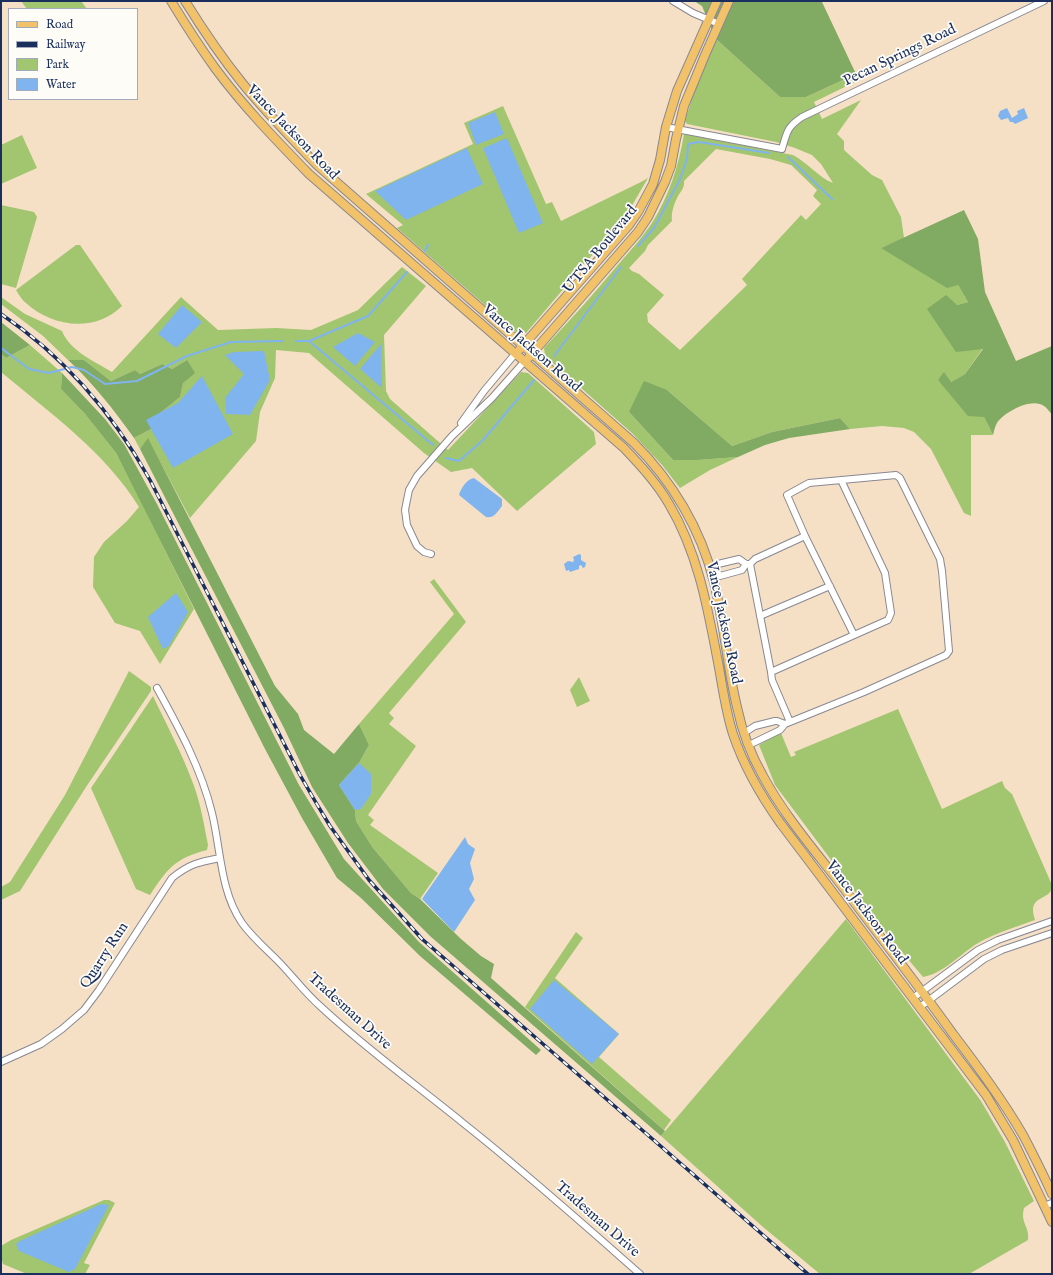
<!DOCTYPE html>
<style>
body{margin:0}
#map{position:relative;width:1053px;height:1275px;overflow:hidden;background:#f5e0c6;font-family:"IM FELL English",serif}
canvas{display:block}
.frame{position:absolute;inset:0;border:2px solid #1b2f5e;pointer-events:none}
.legend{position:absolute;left:8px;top:8px;width:130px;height:92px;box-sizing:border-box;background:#fdfcf7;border:1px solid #a3aaba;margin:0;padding:5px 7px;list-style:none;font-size:12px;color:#1b2f5e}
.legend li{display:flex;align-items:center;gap:8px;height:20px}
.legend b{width:20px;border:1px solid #a3aaba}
</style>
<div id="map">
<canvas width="1053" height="1275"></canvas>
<div class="frame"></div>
<ul class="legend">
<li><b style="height:5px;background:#f2c26a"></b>Road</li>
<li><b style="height:5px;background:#1b2f5e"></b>Railway</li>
<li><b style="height:11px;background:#a2c56f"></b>Park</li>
<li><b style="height:11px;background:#80b4ee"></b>Water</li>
</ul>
</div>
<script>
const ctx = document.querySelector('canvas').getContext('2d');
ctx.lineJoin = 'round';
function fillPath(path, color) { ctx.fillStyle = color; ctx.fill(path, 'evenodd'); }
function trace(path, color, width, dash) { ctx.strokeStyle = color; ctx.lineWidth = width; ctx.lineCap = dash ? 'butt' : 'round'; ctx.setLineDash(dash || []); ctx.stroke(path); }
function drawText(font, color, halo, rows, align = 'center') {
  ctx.font = font + ' "IM FELL English",serif'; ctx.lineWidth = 3.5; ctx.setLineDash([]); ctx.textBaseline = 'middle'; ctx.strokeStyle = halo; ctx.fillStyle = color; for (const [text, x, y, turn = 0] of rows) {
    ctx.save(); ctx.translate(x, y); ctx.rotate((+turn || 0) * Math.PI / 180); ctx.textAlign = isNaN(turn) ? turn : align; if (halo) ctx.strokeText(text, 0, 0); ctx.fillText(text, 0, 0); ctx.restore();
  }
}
const green = new Path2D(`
 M 21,1 L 81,1 L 87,9 L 27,9 Z
 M 716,39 L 780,97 L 806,97 L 856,74 L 859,80 L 814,102 L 822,119 L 861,100 L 837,134 L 844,141 L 844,150 L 872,175 L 882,180 L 901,217 L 904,238 L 881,248 L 958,285 L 968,302 L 957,305 L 983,348 L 965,374 L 951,382 L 938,380 L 984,417 L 993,435 L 971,435 L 971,516 L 964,513 L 931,449 L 914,432 L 904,428 L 882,426 L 850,429 L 840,418 L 772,432 L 732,446 L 667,390 L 629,412 L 673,460 L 698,460 L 738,457 L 710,470 L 680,488 L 662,465 L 634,435 L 545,356 L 544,348 C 569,321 594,294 617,266 C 629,252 642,238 652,223 C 669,196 679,165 684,134 L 793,155 C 808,163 818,177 833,183 L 821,164 L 812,155 L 795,148 L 776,142 L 687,124 L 685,121 L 694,92 ZM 716,149 L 770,159 L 791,165 L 817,190 L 813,196 L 821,204 L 806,220 L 801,215 L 742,279 L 747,285 L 680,350 L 648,322 L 647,314 L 664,295 L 639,274 L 632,271 L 629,268 L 645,251 L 648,245 L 672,221 C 671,212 674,204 678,196 C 681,191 685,187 684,181 Z
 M 503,106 L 546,204 L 552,202 L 561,221 L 641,182 L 648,178 L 627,214 L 526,333 L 518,334 L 397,228 L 403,225 L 366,194 L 473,144 L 464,123 Z
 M 22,135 L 37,168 L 1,184 L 1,145 Z
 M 1,205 L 34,212 L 37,217 L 16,288 L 1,284 Z
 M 76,245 L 80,245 L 122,306 C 95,333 52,327 26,303 C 22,300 19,295 16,290 Z
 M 402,267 L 426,286 L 384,335 L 386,391 L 390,399 L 448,450 L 521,372 L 528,373 L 594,432 L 596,444 L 517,511 L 472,468 L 451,472 L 424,453 L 309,353 L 276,350 L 275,378 L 260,412 L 256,441 L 190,518 L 148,439 L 140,449 L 134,438 L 155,427 L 153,419 L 180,397 L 187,360 L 172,369 L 162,364 L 140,374 L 135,370 L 111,381 L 84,360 L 68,360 L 43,336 L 1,304 L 1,297 L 25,314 L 62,331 C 70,351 94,361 112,372 L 181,297 L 218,330 L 276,328 L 311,330 L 358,310 Z
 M 30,345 L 62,373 L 61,389 L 85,414 L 116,453 L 142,504 L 194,609 L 160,664 L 140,631 L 115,623 L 93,587 L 94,557 L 104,542 L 127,521 L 139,507 C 106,453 49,412 1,372 L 1,354 L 6,358 Z
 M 434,579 L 466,622 L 389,713 L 394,718 L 389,724 L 416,746 L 368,815 L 374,820 L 370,825 L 438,873 L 420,899 L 411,893 L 373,848 L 356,821 L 355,810 L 339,785 L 359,763 L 369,745 L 359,724 L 454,614 L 430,582 Z
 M 129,671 L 151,687 L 151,691 L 86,787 L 20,891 L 1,900 L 1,887 L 10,882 L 65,795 Z
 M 579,677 L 590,701 L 577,707 L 570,690 Z
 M 153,696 C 167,726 183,755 194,786 C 201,805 204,825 208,845 L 207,850 C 175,858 167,869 150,895 L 136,889 L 91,788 Z
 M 898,709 L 942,809 L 1002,781 L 1005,788 L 1012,794 L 1052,885 C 1052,900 1033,895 1033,910 C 1033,913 1034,917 1035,920 C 1016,927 995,933 978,943 C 959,955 944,973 923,977 L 882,928 L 775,785 L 759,745 L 781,733 L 791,757 L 796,755 L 794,752 Z
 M 846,919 L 981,1101 L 1005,1142 L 1034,1201 L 1024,1208 C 1020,1223 1030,1227 1028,1240 L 969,1274 L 820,1274 L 763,1227 L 661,1136 Z
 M 576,932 L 583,938 L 555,978 L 619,1034 L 599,1057 L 671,1120 L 664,1130 L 525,1007 Z
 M 104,1200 L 109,1200 L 115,1203 L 84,1263 L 90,1265 L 85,1274 L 27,1274 L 3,1264 L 1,1257 L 1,1246 L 11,1240 Z`);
const forest = new Path2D(`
 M 694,1 L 825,1 L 822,2 L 856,74 L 806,97 L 780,97 L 716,39 L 702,6 Z
 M 964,210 L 978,239 L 985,292 L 1016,361 L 1052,346 L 1052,415 C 1050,412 1047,408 1044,406 C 1032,397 1004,412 997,423 C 995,426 994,431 993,435 L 984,417 L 968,416 L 938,380 L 944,372 L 951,382 L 965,374 L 983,349 L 956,352 L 927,309 L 946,295 L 957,305 L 968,302 L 958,285 L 947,288 L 881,248 Z
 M 1,322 L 30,345 L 6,358 L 1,354 Z
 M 68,360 L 84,360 L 111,381 L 135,370 L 140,374 L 162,364 L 172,369 L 187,360 L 195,373 L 183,383 L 180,397 L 153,419 L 155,427 L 134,438 C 114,410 93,383 68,360 Z
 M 62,373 L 105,419 L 124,444 L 157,504 L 299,785 L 344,859 L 419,942 L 541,1050 L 536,1055 L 420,956 L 361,898 L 337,878 L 302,818 L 265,749 L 116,453 L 85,414 L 61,389 Z
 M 644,381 L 667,390 L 732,446 L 772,432 L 840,418 L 850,429 L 789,438 L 765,445 L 738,457 L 698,460 L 673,460 L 629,412 Z
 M 148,438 L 275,686 L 298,714 L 304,730 L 334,754 L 359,724 L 369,745 L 359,763 L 339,785 L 355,810 L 356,821 L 373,848 L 411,893 L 420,899 L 461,939 L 481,956 L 494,964 L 491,978 L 665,1131 L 661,1136 L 430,936 L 383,889 L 348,843 L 312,787 L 284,728 L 140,449 Z`);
const water = new Path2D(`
 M 1007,108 L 1012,118 L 1018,114 L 1017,111 L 1024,108 L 1028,118 L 1015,124 L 1013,122 L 1010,122 L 1008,118 L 1001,120 L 998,116 L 1000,111 Z
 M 495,112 L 504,134 L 476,145 L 468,123 Z
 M 507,138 L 543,223 L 519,233 L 483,148 Z
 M 467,148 L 483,184 L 406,220 L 375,191 Z
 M 182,305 L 202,322 L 176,348 L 158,334 Z
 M 358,333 L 375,342 L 355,366 L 333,347 Z
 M 381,344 L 382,388 L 360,369 Z
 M 264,351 L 270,380 L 250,415 L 226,414 L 225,398 L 244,374 L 225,355 L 234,352 Z
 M 202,376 L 233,434 L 173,468 L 146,420 L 178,403 Z
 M 474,478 L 502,499 L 502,506 C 498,511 494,519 486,517 L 459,495 C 461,488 467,479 474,478 Z
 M 579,554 L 581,555 L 581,560 L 586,563 L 585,567 L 583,568 L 581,565 L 579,566 L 579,569 L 570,572 L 569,570 L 566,571 L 564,564 L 568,561 L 573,562 L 574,560 L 573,557 Z
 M 176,593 L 188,612 L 169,646 L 163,649 L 148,617 Z
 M 359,763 L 371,774 L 371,794 L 361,809 L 355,810 L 339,785 Z
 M 465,837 L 468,844 L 475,849 L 470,863 L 474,879 L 469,889 L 475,900 L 454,932 L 422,899 Z
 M 554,980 L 619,1034 L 592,1064 L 530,1009 Z
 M 101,1204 L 109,1205 L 75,1269 L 69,1272 L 19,1251 L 16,1244 L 20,1241 Z`);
const stream = new Path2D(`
 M 788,157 L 832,199
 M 638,246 L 654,228 L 680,179 L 687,159 L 688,144 L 699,142 L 769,153
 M 425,251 L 428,245
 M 296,341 L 309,341 L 368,316 L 407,272
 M 309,341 L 433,445
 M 1,348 L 29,369 L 49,373 L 72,367 L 84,370 L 105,384 L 137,381 L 187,356 L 231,342 L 283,341
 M 554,356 L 621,267
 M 446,458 L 459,461 L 483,440 L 534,380`);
const minor = new Path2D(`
 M 673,1 L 693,13 L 719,24
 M 666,127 L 782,149 C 787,132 787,127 802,117 L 1044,1
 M 461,423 L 484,391 L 515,354
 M 805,536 L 854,635
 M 431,554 L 424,552 L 417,546 L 407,525 L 405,510 L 409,490 L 417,476 L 452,436 L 492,398 L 524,362
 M 750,564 L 771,672
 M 715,570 L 720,576 L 742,570 L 746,564 L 750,564 L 755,559 L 805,536 L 787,495 L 809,483 L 896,475 L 900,478 L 940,559 L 942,571 L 949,651 L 946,655 L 864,692 L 790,722 L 772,680 L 771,672 L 888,620 L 891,613 L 885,573 L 841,480
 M 713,571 L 715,570 L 718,564 L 739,559 L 746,564
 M 760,616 L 830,586
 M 157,688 C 179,728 201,768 212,813 C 221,850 220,891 242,923 C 252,937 265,948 277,960 C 292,975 304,992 320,1006 C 365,1048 415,1084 463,1123 C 524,1171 582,1223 640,1274
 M 744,733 L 755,726 L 775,721 L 777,721 L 785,724
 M 749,745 L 780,730 L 785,724 L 790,722
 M 913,998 L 978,950 L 998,940 L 1052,921
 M 920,1007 L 984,959 L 1002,950 L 1052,933
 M 1,1062 L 41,1044 L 62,1029 L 84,1010 L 99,990 L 172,878 C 189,864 199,862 220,858
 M 1044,1206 L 1052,1203`);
const major = new Path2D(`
 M 171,1 C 185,24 199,46 215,68 C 243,106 276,140 309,174 L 624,448 C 640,465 657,483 669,504 C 697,551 707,604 717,657 C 722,682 725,709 733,734 C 744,767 761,796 781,824 L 986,1095 L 1013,1140 L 1052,1222
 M 185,1 C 203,30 222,58 243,84 C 266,112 292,139 317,165 L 634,443 C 672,481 701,529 714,582 C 724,623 727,666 737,707 C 742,731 751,755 763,776 C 785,817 817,853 845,890 C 881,938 918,985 953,1034 C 978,1067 1002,1099 1023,1135 C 1033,1154 1043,1174 1052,1194
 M 520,349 L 629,225 L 638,212 L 653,184 L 660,160 L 666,127 L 677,91 L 717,1
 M 529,357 L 638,232 L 648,217 L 665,182 L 671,166 L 676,139 L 684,106 L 705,55 L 729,1`);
const rail = new Path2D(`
 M 1,314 C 65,357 112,412 150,480 L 300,775 L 315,801 L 330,826 L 369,880 L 422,939 L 808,1274`);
const streetNames = [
 ["Pecan Springs Road",900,56,-26],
 ["Vance Jackson Road",292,133,46],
 ["UTSA Boulevard",601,250,-51],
 ["Vance Jackson Road",531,349,41],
 ["Vance Jackson Road",723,623,78],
 ["Vance Jackson Road",866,913,53],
 ["Quarry Run",105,956,-57],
 ["Tradesman Drive",349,1012,42],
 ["Tradesman Drive",597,1220,41]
];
fillPath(green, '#a2c56f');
fillPath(forest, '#81aa62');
fillPath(water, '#80b4ee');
trace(stream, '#80b4ee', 2);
trace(minor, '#888892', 8);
trace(major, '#888892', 10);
trace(minor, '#fff', 6);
trace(major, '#f2c26a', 8);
trace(rail, '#1b2f5e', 3.5);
trace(rail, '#fdfcf7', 2, [6]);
drawText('15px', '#1b2f5e', '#fdfcf7', streetNames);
</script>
